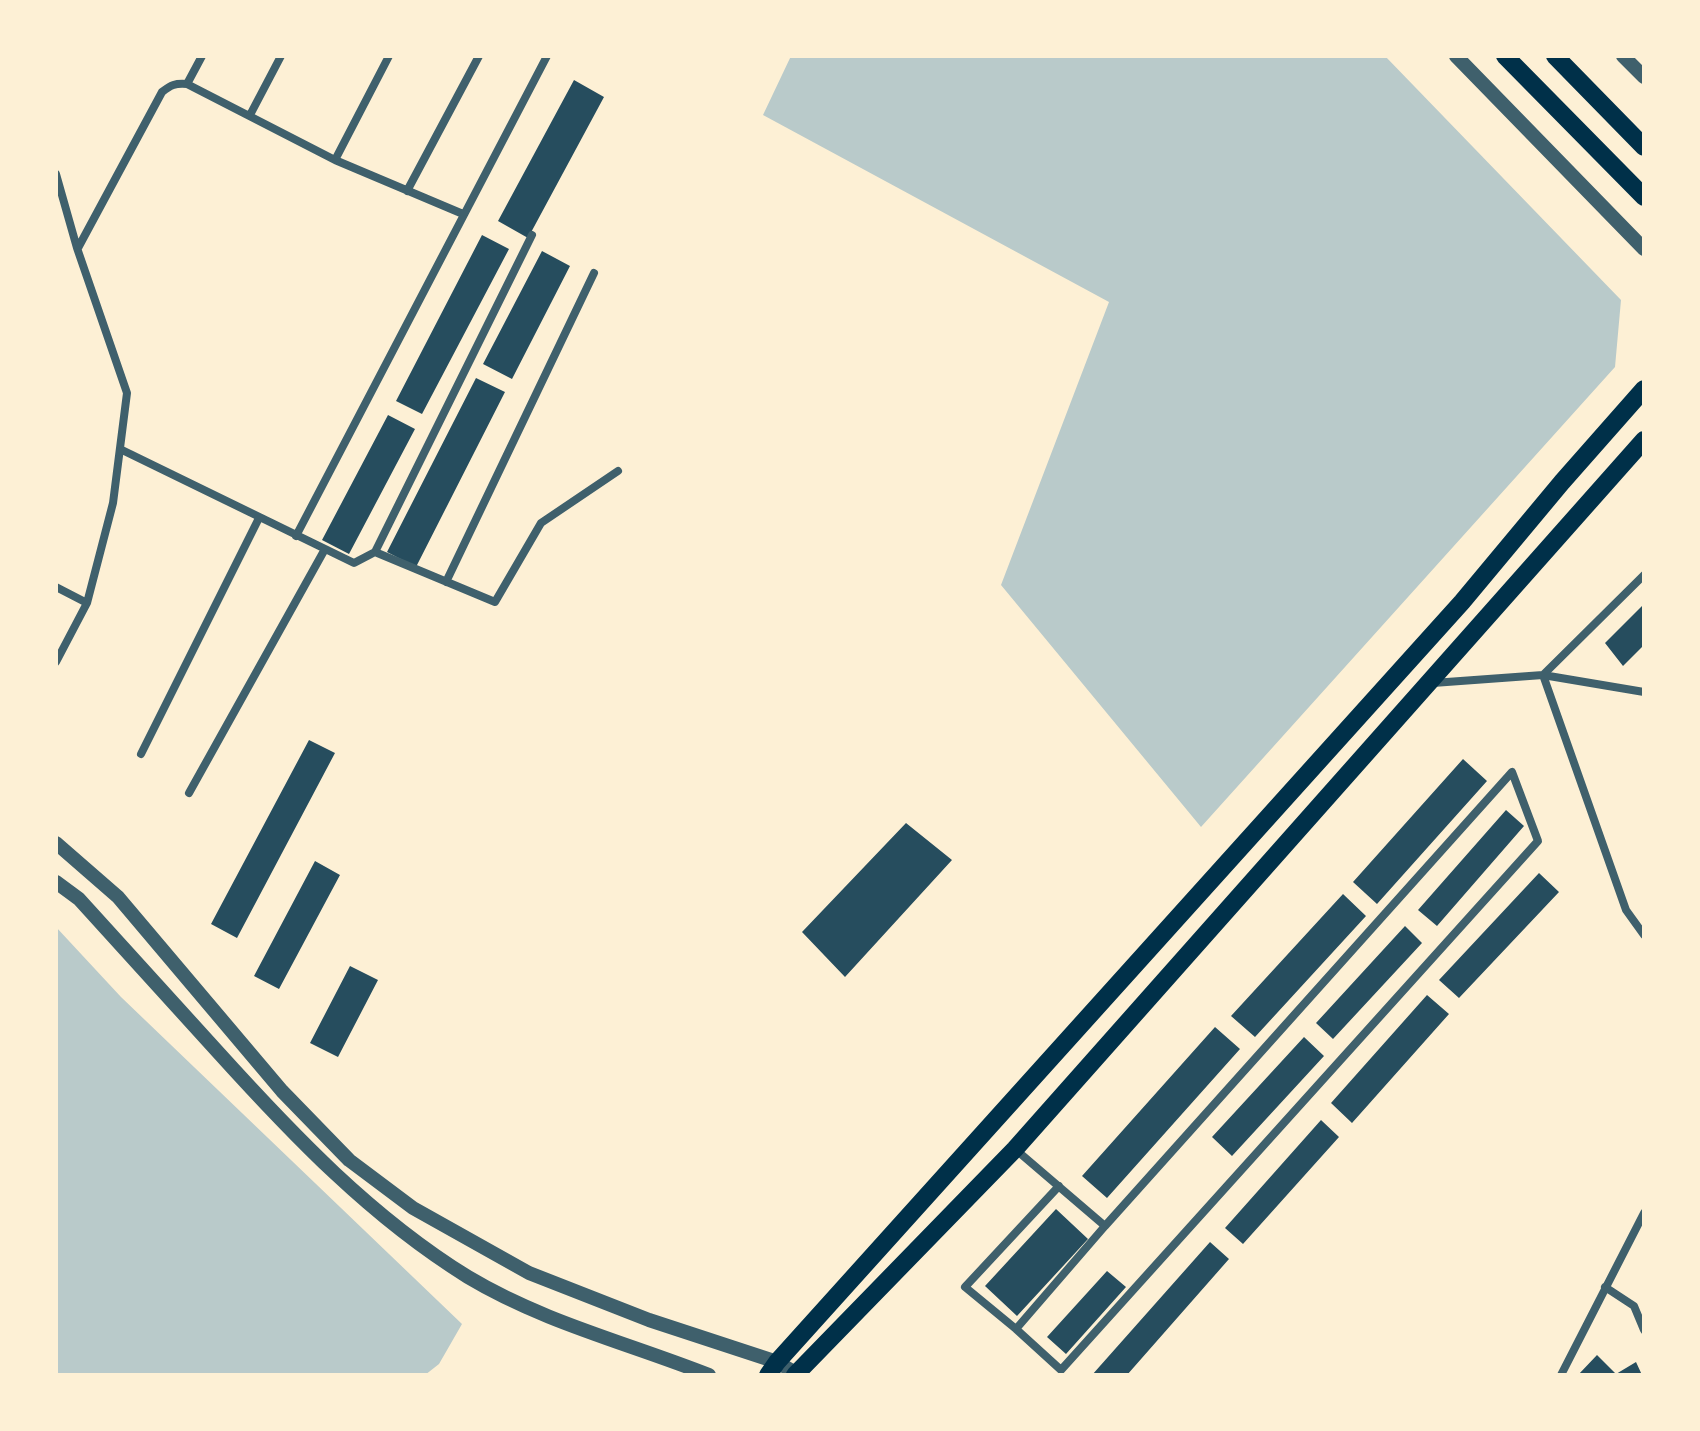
<!DOCTYPE html>
<style>
body{margin:0}
#map{position:relative;width:1700px;height:1431px;overflow:hidden;background:#fdf0d5;font-family:"Source Sans 3",sans-serif}
canvas{display:block}
.frame{position:absolute;inset:0;border:58px solid #fdf0d5;pointer-events:none}
</style>
<div id="map">
<canvas width="1700" height="1431"></canvas>
<div class="frame"></div>
</div>
<script>
const ctx = document.querySelector('canvas').getContext('2d');
ctx.lineJoin = 'round';
function fillPath(path, color) { ctx.fillStyle = color; ctx.fill(path, 'evenodd'); }
function trace(path, color, width, dash) { ctx.strokeStyle = color; ctx.lineWidth = width; ctx.lineCap = dash ? 'butt' : 'round'; ctx.setLineDash(dash || []); ctx.stroke(path); }
const green = new Path2D(`
 M 791,56 L 1385,56 L 1621,300 L 1615,367 L 1201,827 L 1001,585 L 1109,302 L 763,115 Z
 M 56,927 L 121,997 L 462,1324 L 439,1364 L 425,1375 L 56,1375 Z`);
const building = new Path2D(`
 M 574,80 L 604,97 L 528,238 L 498,221 Z
 M 482,235 L 509,249 L 422,414 L 396,401 Z
 M 542,251 L 570,266 L 512,379 L 483,364 Z
 M 476,378 L 505,392 L 416,567 L 387,552 Z
 M 388,415 L 415,429 L 349,554 L 322,540 Z
 M 1644,604 L 1644,645 L 1623,666 L 1605,643 Z
 M 309,740 L 335,753 L 237,938 L 211,924 Z
 M 1463,759 L 1487,781 L 1377,904 L 1353,882 Z
 M 1506,810 L 1524,826 L 1437,926 L 1418,910 Z
 M 906,823 L 952,860 L 845,977 L 802,932 Z
 M 315,861 L 340,875 L 279,989 L 254,976 Z
 M 1539,873 L 1559,892 L 1459,998 L 1439,980 Z
 M 1343,894 L 1366,916 L 1255,1037 L 1231,1016 Z
 M 1405,926 L 1422,943 L 1333,1039 L 1316,1023 Z
 M 350,966 L 378,980 L 338,1057 L 310,1043 Z
 M 1427,995 L 1449,1014 L 1352,1123 L 1331,1103 Z
 M 1215,1027 L 1240,1049 L 1107,1198 L 1082,1176 Z
 M 1304,1037 L 1324,1056 L 1232,1156 L 1212,1137 Z
 M 1321,1120 L 1339,1137 L 1243,1244 L 1225,1228 Z
 M 1056,1209 L 1088,1239 L 1017,1316 L 985,1286 Z
 M 1210,1242 L 1229,1259 L 1127,1375 L 1092,1375 Z
 M 1107,1271 L 1126,1287 L 1066,1354 L 1047,1337 Z
 M 1597,1355 L 1616,1374 L 1636,1362 L 1642,1375 L 1578,1375 Z`);
const minor = new Path2D(`
 M 187,84 L 202,56
 M 250,115 L 281,56
 M 335,160 L 389,56
 M 56,174 L 77,248 L 127,393 L 113,503 L 87,603 L 56,662
 M 407,191 L 479,56
 M 78,248 L 162,92 C 171,85 175,83 187,84 L 335,160 L 463,214
 M 120,449 L 354,563 L 375,552 L 532,235
 M 296,536 L 547,56
 M 375,552 L 495,602 L 541,523 L 618,471
 M 446,582 L 594,273
 M 56,587 L 87,603
 M 1543,675 L 1644,575
 M 1543,675 L 1644,692
 M 1433,683 L 1543,675 L 1626,910 L 1644,935
 M 141,754 L 259,518
 M 189,793 L 325,549
 M 1015,1149 L 1105,1226 L 1016,1329
 M 1059,1186 L 965,1287 L 1016,1329 L 1061,1370 L 1538,841 L 1512,772 L 1105,1226
 M 1605,1287 L 1634,1306 L 1644,1330
 M 1561,1375 L 1644,1213`);
const tertiary = new Path2D(`
 M 1456,56 L 1644,249
 M 1623,56 L 1644,77
 M 56,843 L 118,897 L 282,1091 L 349,1160 L 413,1208 L 529,1273 L 649,1320 L 777,1362 L 799,1375
 M 56,882 L 79,899 C 125,950 171,1001 217,1051 C 293,1135 371,1217 468,1277 C 543,1322 628,1343 709,1375`);
const primary = new Path2D(`
 M 768,1375 L 777,1362 L 1462,602 L 1562,482 L 1644,389
 M 795,1375 L 1015,1149 L 1644,440`);
const trunk = new Path2D(`
 M 1505,56 L 1644,197
 M 1555,56 L 1644,147`);
fillPath(green, '#b9caca');
fillPath(building, '#264d5e');
trace(minor, '#3f606c', 8);
trace(tertiary, '#3f606c', 14);
trace(primary, '#003049', 18);
trace(trunk, '#003049', 18);
</script>
